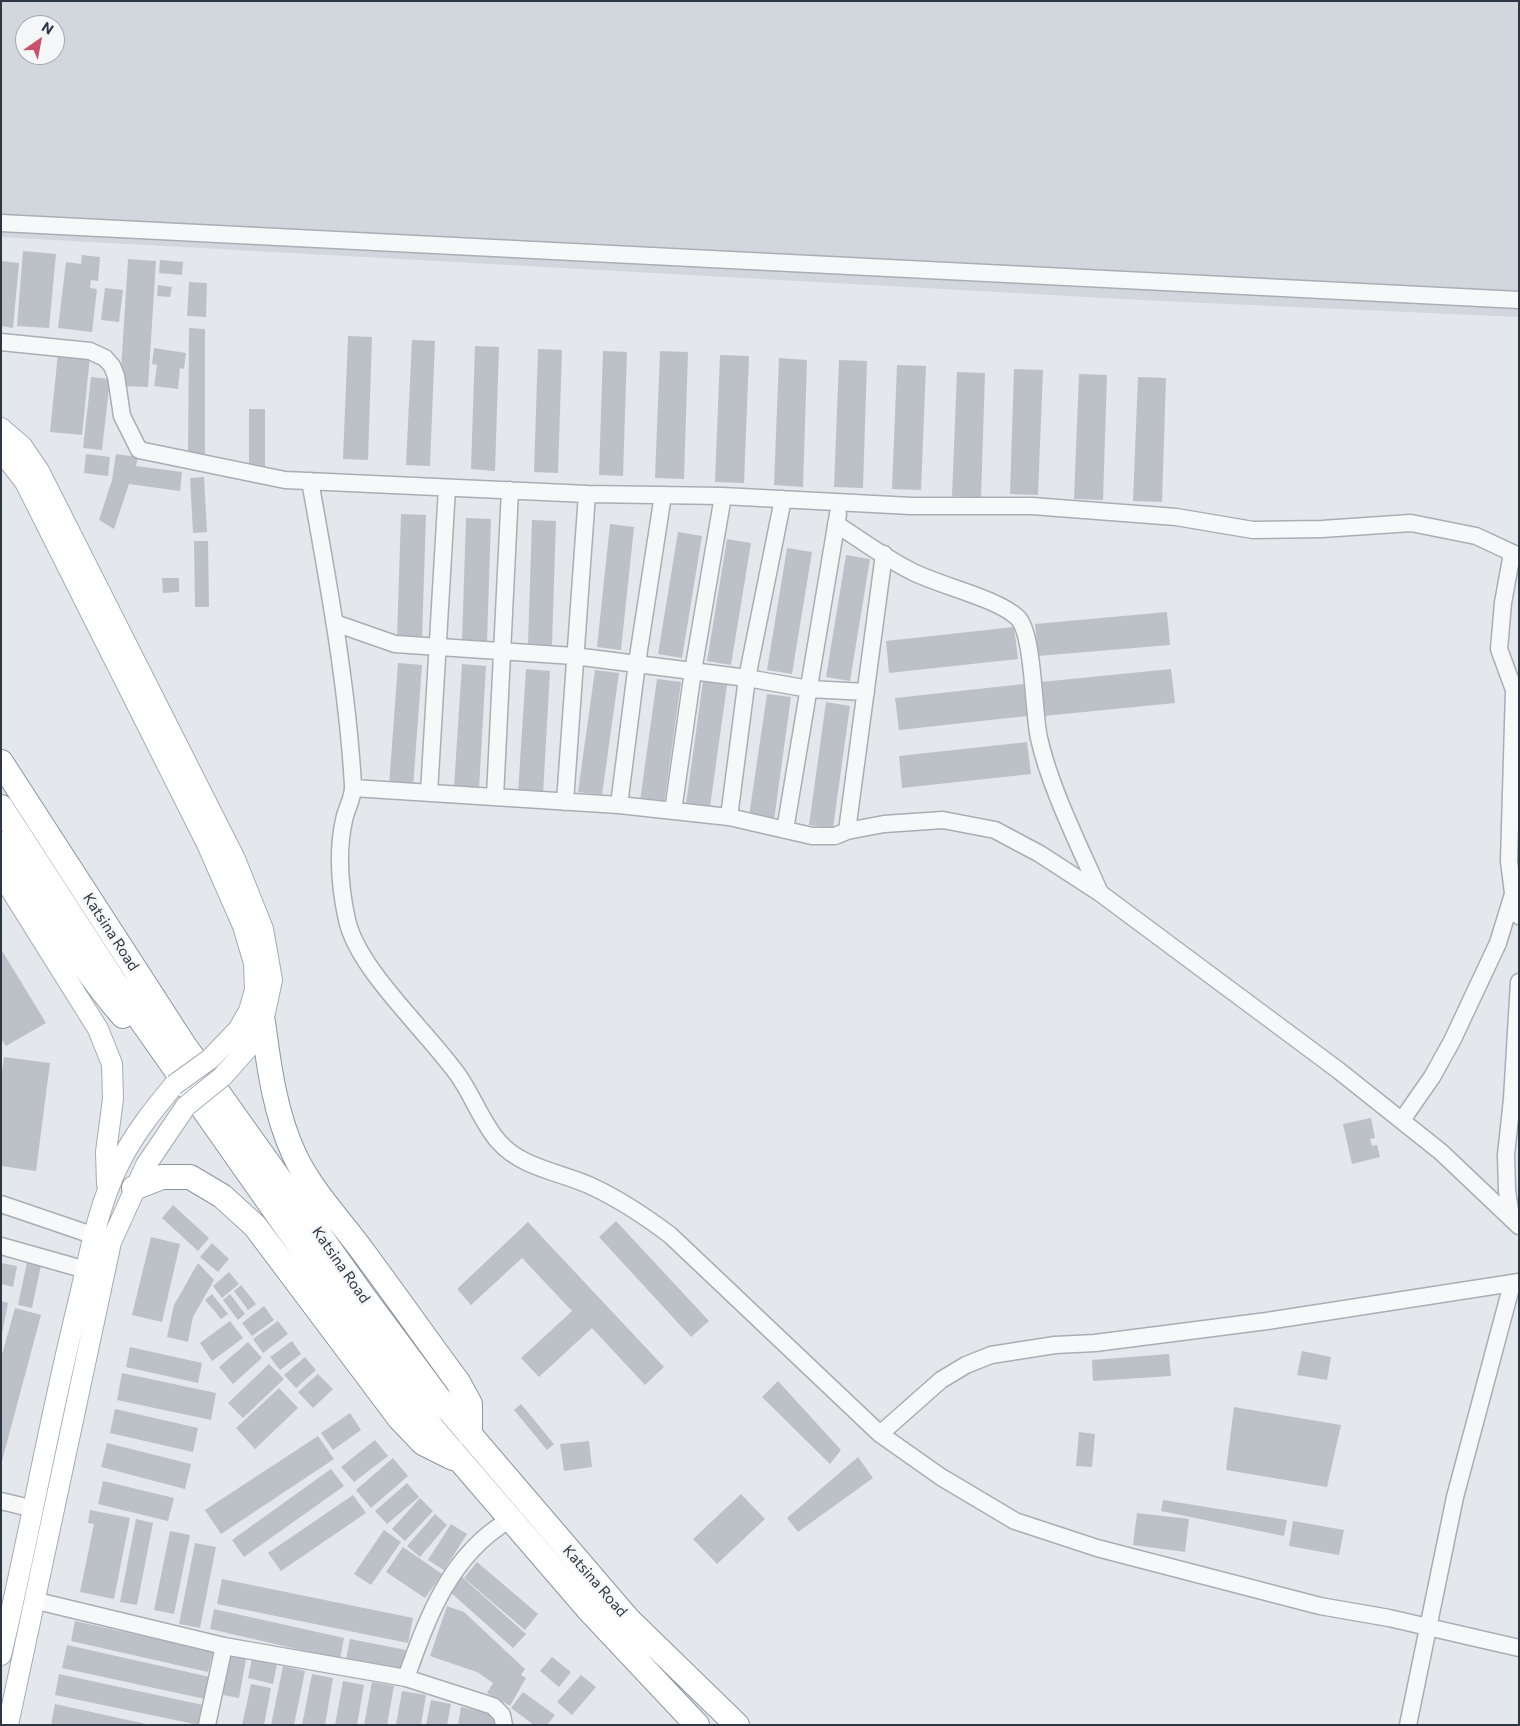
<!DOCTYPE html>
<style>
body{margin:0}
#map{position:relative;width:1520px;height:1726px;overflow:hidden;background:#e4e7eb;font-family:Commissioner,sans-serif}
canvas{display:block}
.frame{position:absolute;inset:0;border:2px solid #2d3643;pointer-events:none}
.north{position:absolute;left:15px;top:15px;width:50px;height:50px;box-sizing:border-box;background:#f4f6f8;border:1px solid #a4a9b0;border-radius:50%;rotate:33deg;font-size:14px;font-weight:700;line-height:20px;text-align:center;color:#2d3643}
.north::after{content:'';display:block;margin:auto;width:18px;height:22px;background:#c85269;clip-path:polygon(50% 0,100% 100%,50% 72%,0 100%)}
</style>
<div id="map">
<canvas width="1520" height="1726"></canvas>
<div class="frame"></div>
<div class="north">N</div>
</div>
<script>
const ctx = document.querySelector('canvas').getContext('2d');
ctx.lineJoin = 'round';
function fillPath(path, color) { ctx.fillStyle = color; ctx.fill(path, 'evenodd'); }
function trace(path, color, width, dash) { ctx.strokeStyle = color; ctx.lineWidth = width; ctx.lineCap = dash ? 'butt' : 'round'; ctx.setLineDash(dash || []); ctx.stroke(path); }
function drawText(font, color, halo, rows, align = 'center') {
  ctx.font = font + ' Commissioner,sans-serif'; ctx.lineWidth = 5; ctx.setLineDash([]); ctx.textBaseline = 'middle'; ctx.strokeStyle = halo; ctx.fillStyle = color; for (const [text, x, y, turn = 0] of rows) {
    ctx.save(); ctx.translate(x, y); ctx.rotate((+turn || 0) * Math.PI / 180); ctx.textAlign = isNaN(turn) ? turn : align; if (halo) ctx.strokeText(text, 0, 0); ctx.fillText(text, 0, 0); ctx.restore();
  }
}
const built = new Path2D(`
 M 1,1 L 1519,1 L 1519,317 L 1160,301 L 1,237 ZM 25,25 L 55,25 L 55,55 L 25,55 Z`);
const building = new Path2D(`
 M 23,251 L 56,254 L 49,328 L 17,326 Z
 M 82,255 L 100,257 L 98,281 L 91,280 L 90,288 L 97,289 L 92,332 L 58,328 L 66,262 L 81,264 Z
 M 128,259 L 156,261 L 148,387 L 120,386 Z
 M 160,260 L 183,262 L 182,275 L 159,273 Z
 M 1,261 L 19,263 L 13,328 L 1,326 Z
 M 189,282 L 207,283 L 206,317 L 187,316 Z
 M 158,285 L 172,287 L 170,297 L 157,296 Z
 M 105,288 L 123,290 L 119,322 L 101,320 Z
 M 189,328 L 205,329 L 205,454 L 188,454 Z
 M 348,336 L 372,337 L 368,460 L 343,459 Z
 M 412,340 L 435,341 L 430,466 L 406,465 Z
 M 475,346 L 499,347 L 495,471 L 471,469 Z
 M 154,348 L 186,353 L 184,369 L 180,368 L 178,389 L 154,386 L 157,365 L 152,364 Z
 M 538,349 L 562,350 L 558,473 L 534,472 Z
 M 603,351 L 627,352 L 623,476 L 599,475 Z
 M 660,351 L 688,352 L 684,479 L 655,478 Z
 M 58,353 L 90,356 L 82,435 L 50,432 Z
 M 720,355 L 749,356 L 744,483 L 715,482 Z
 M 779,358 L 807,360 L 803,487 L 774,485 Z
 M 839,360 L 867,361 L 863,488 L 834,487 Z
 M 897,365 L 926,366 L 921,490 L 892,489 Z
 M 1014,369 L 1043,370 L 1038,495 L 1010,494 Z
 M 957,372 L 985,373 L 981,498 L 952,496 Z
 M 1079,374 L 1107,375 L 1103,500 L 1074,499 Z
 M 91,377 L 110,379 L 102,450 L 83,448 Z
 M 1138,377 L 1166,378 L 1162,502 L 1133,501 Z
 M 249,409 L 265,409 L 265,468 L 249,468 Z
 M 86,454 L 110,457 L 108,476 L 84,473 Z
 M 116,454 L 138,457 L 136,466 L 182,472 L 180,491 L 129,484 L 114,529 L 99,520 L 112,480 Z
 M 204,477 L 207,532 L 193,533 L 190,478 Z
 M 401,514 L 426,515 L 422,639 L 397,638 Z
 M 466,518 L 491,519 L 487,642 L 462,641 Z
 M 532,520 L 556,521 L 552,645 L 528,644 Z
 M 610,524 L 634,527 L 621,650 L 597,647 Z
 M 678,532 L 702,536 L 682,658 L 658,654 Z
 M 727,539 L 751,543 L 731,665 L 707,661 Z
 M 194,541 L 208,541 L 209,607 L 195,607 Z
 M 787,548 L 812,552 L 792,674 L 767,670 Z
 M 846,555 L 870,559 L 850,681 L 826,677 Z
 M 162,578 L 179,578 L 179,592 L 163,593 Z
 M 1167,612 L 1170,645 L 1038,656 L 1035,624 Z
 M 1014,627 L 1018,659 L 889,673 L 886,641 Z
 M 398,663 L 422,665 L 413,788 L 389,786 Z
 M 462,664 L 486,666 L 479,789 L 454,787 Z
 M 526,669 L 550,671 L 543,794 L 518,793 Z
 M 1171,669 L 1175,703 L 1044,716 L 1041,682 Z
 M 595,670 L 619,673 L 602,795 L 578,792 Z
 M 657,679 L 681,682 L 664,805 L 640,801 Z
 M 703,681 L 727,685 L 710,807 L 686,804 Z
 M 1024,684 L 1027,716 L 899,730 L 895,698 Z
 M 767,694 L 791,697 L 774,820 L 749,816 Z
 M 826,702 L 850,706 L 833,828 L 809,825 Z
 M 1027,742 L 1031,774 L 902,788 L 899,756 Z
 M 1,949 L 46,1023 L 6,1046 L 1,1039 Z
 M 4,1057 L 50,1063 L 36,1171 L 1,1166 L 1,1079 Z
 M 1371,1118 L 1375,1138 L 1370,1139 L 1372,1146 L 1377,1145 L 1380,1157 L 1352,1164 L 1343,1124 Z
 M 173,1205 L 209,1238 L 198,1251 L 162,1218 Z
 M 616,1221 L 709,1321 L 691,1337 L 599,1237 Z
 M 528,1222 L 664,1367 L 645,1385 L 592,1328 L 539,1377 L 521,1358 L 572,1311 L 522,1258 L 471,1305 L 457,1289 Z
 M 151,1237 L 180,1244 L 162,1322 L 132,1315 Z
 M 212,1243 L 229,1259 L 218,1272 L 200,1257 Z
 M 27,1262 L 41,1265 L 32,1308 L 18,1305 Z
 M 1,1263 L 17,1266 L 13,1287 L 1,1284 Z
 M 198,1263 L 214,1280 L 193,1317 L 188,1342 L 167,1337 L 174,1305 Z
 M 229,1272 L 239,1284 L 222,1298 L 213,1286 Z
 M 241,1285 L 256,1304 L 248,1310 L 234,1291 Z
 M 212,1294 L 228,1314 L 221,1319 L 205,1300 Z
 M 230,1294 L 245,1314 L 238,1320 L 223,1300 Z
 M 1,1301 L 8,1303 L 2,1334 L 1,1334 Z
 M 264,1306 L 274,1320 L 252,1336 L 242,1323 Z
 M 15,1308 L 41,1315 L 2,1461 L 1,1358 Z
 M 230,1321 L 243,1338 L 212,1361 L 200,1343 Z
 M 278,1321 L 288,1334 L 263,1353 L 253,1339 Z
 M 292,1341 L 301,1354 L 280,1370 L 270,1357 Z
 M 248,1342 L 262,1358 L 233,1384 L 219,1367 Z
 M 130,1347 L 202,1363 L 198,1383 L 126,1367 Z
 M 1302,1351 L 1331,1357 L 1327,1380 L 1297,1375 Z
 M 1169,1354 L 1171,1376 L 1093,1381 L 1092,1360 Z
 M 305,1357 L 316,1370 L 296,1388 L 284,1375 Z
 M 269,1364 L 284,1379 L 243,1418 L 228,1403 Z
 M 122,1373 L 216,1393 L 211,1420 L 117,1400 Z
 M 318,1374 L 333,1389 L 313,1408 L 298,1392 Z
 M 778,1381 L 841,1450 L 830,1464 L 762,1397 Z
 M 279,1388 L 298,1408 L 255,1449 L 236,1428 Z
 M 521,1404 L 554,1444 L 547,1450 L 514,1410 Z
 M 1234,1407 L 1341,1425 L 1327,1487 L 1226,1470 Z
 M 115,1409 L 198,1428 L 193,1452 L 110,1433 Z
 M 350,1413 L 361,1430 L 333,1450 L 321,1433 Z
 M 1079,1432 L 1095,1434 L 1092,1467 L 1076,1466 Z
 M 318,1436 L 334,1459 L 221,1534 L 205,1510 Z
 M 375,1440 L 388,1456 L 354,1482 L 341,1467 Z
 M 589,1441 L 592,1467 L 564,1471 L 560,1444 Z
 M 107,1443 L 191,1464 L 185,1489 L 101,1467 Z
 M 858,1457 L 873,1478 L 798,1532 L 787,1518 Z
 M 393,1458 L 408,1476 L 371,1508 L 356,1490 Z
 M 331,1469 L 344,1486 L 244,1557 L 232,1540 Z
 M 103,1481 L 174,1498 L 168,1521 L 98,1504 Z
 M 407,1483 L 419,1497 L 387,1524 L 375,1511 Z
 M 741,1494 L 765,1519 L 717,1564 L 693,1539 Z
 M 353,1495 L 366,1513 L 281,1571 L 268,1553 Z
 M 420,1498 L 433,1511 L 405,1541 L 392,1529 Z
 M 1163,1500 L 1287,1520 L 1284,1536 L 1161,1511 Z
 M 90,1510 L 130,1518 L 114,1599 L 80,1592 L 94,1524 L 88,1523 Z
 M 1137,1513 L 1189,1519 L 1185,1552 L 1133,1545 Z
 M 435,1514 L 447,1525 L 420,1557 L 407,1546 Z
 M 136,1519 L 153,1523 L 137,1605 L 120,1602 Z
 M 1293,1521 L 1344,1530 L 1339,1555 L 1289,1546 Z
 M 451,1524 L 467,1534 L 444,1570 L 428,1560 Z
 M 384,1530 L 401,1542 L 371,1585 L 354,1574 Z
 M 170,1531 L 190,1535 L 174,1614 L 154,1610 Z
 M 195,1543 L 216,1547 L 200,1628 L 179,1624 Z
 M 403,1547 L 442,1574 L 425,1598 L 386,1572 Z
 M 477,1562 L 538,1614 L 525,1630 L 464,1578 Z
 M 462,1577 L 526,1634 L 513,1648 L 449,1591 Z
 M 222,1579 L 413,1618 L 408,1643 L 217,1604 Z
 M 447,1606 L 464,1612 L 525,1669 L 521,1675 L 526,1678 L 510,1706 L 487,1693 L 493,1683 L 477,1672 L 430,1656 Z
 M 214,1609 L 344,1638 L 340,1659 L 210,1629 Z
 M 75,1621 L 213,1652 L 208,1672 L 71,1641 Z
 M 350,1639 L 406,1650 L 402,1671 L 346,1659 Z
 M 67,1645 L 210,1677 L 205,1699 L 62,1668 Z
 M 231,1656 L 246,1659 L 239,1698 L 223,1695 Z
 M 552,1657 L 571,1672 L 559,1687 L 540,1671 Z
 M 252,1659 L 277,1664 L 273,1684 L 248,1678 Z
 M 283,1666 L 305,1671 L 294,1725 L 271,1725 Z
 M 59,1674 L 203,1705 L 199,1725 L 55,1695 Z
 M 312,1674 L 333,1678 L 325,1725 L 302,1725 Z
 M 581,1675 L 596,1687 L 572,1715 L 557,1702 Z
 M 343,1681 L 364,1685 L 357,1725 L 335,1725 Z
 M 372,1682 L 394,1686 L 387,1725 L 364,1725 Z
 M 251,1684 L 271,1688 L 264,1725 L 242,1725 Z
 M 402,1691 L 426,1695 L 421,1725 L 396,1725 Z
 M 523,1692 L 555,1715 L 547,1725 L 534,1725 L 511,1708 Z
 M 431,1700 L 451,1704 L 447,1725 L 426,1725 Z
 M 55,1704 L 146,1724 L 146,1725 L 51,1725 Z
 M 461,1707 L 497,1715 L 495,1725 L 458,1725 Z`);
const minor = new Path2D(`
 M 1,223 L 1519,300
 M 1,342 L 90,351 L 105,358 L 112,366 L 116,376 L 122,416 L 139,450 L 285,480 L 587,494 L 723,496 L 911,506 L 1032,506 L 1176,517 L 1253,530 L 1322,529 L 1411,523 L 1476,536 L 1519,556
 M 310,481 C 328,581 347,683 353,785 C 354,797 346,809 344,820 C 337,852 340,888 347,920 C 358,970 427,1031 458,1075 C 473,1096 482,1123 499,1142 C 523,1169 562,1172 593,1187 C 621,1200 646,1217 670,1235 L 880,1434 L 941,1477 L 1015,1521 L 1097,1548 L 1320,1606 L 1389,1618 L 1519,1648
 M 836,524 C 861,540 886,559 913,572 C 941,586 996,598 1017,617 C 1034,632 1033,712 1039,738 C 1050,788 1079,845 1100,893
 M 1512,553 L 1503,603 L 1499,649 L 1514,690 L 1509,861 L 1513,893 L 1519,916
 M 335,623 L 395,644 L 574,656 L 747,678 L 809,689 L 866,692
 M 353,788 L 619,805 L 729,817 L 812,836 L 835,836 L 847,831 L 884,824 L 943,820 L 995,830 L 1040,854 L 1100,893 L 1338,1070 L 1441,1152 L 1519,1226
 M 429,793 L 447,488
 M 495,797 L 510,490
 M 565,802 L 587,494
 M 619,805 L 637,663 L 663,495
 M 673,811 L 693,671 L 723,496
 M 729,817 L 747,678 L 783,499
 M 785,830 L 838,514
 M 847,831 L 884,554
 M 1402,1120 L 1432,1077 L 1452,1041 L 1498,943 L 1513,894
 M 1,1204 L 95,1236
 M 1511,1218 L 1507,1190 L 1506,1155 L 1512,1099 L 1519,982
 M 1,1246 L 86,1270
 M 880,1434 L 941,1380 L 966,1365 L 991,1355 L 1055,1345 L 1095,1343 L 1267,1321 L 1519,1282
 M 1,1501 L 34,1509
 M 33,1600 L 224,1646 L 406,1678 L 493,1706 L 502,1715 L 504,1725
 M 406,1678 C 428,1616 450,1555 509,1520
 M 207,1725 L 224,1646
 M 1408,1725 L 1455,1497 L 1512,1284`);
const major = new Path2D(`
 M 1,428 L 22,446 L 39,471 L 235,859 L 263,929 L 272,980 L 263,1022 L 254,1041 L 222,1077
 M 1,451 L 25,482 L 207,844 L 243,926 L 254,963 L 255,990 L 249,1011 L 238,1030 L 210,1059
 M 1,874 L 98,1029 L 112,1064 L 113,1099 L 106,1152 L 107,1184
 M 1,1655 C 29,1538 49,1420 78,1304 C 89,1257 98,1205 120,1162 C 134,1134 154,1109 174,1085
 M 8,1725 L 111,1242 L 146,1165 L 186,1106`);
const highway = new Path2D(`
 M 1,762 L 184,1045 L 363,1296 L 437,1396 L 628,1619 L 737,1725
 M 1,807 L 115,983 L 285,1225 L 433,1429 L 588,1609 L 697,1725
 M 1,844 C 42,901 77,963 123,1016
 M 263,1022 C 269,1067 275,1113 294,1154 C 311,1191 341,1221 364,1253 C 396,1296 426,1339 458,1382 L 470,1404 L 470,1435
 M 134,1188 L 162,1177 L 190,1177 L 222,1196 L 255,1226 L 400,1419 L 423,1443 L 453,1458`);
const majorBridge = new Path2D(`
 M 174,1085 L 210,1059
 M 186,1106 L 222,1077`);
const streetNames = [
 ["Katsina Road",111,932,57],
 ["Katsina Road",341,1265,55],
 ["Katsina Road",595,1581,49]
];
fillPath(built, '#d2d7dd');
fillPath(building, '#bcc1c8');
trace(minor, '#a9aeb5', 19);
trace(major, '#a4acb6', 22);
trace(highway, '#8c96a1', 26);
trace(minor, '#f7f8fa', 16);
trace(major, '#fff', 20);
trace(highway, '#fff', 24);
trace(majorBridge, '#a4acb6', 22, []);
trace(majorBridge, '#fff', 20);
drawText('15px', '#2d3643', '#f4f6f8', streetNames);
</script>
